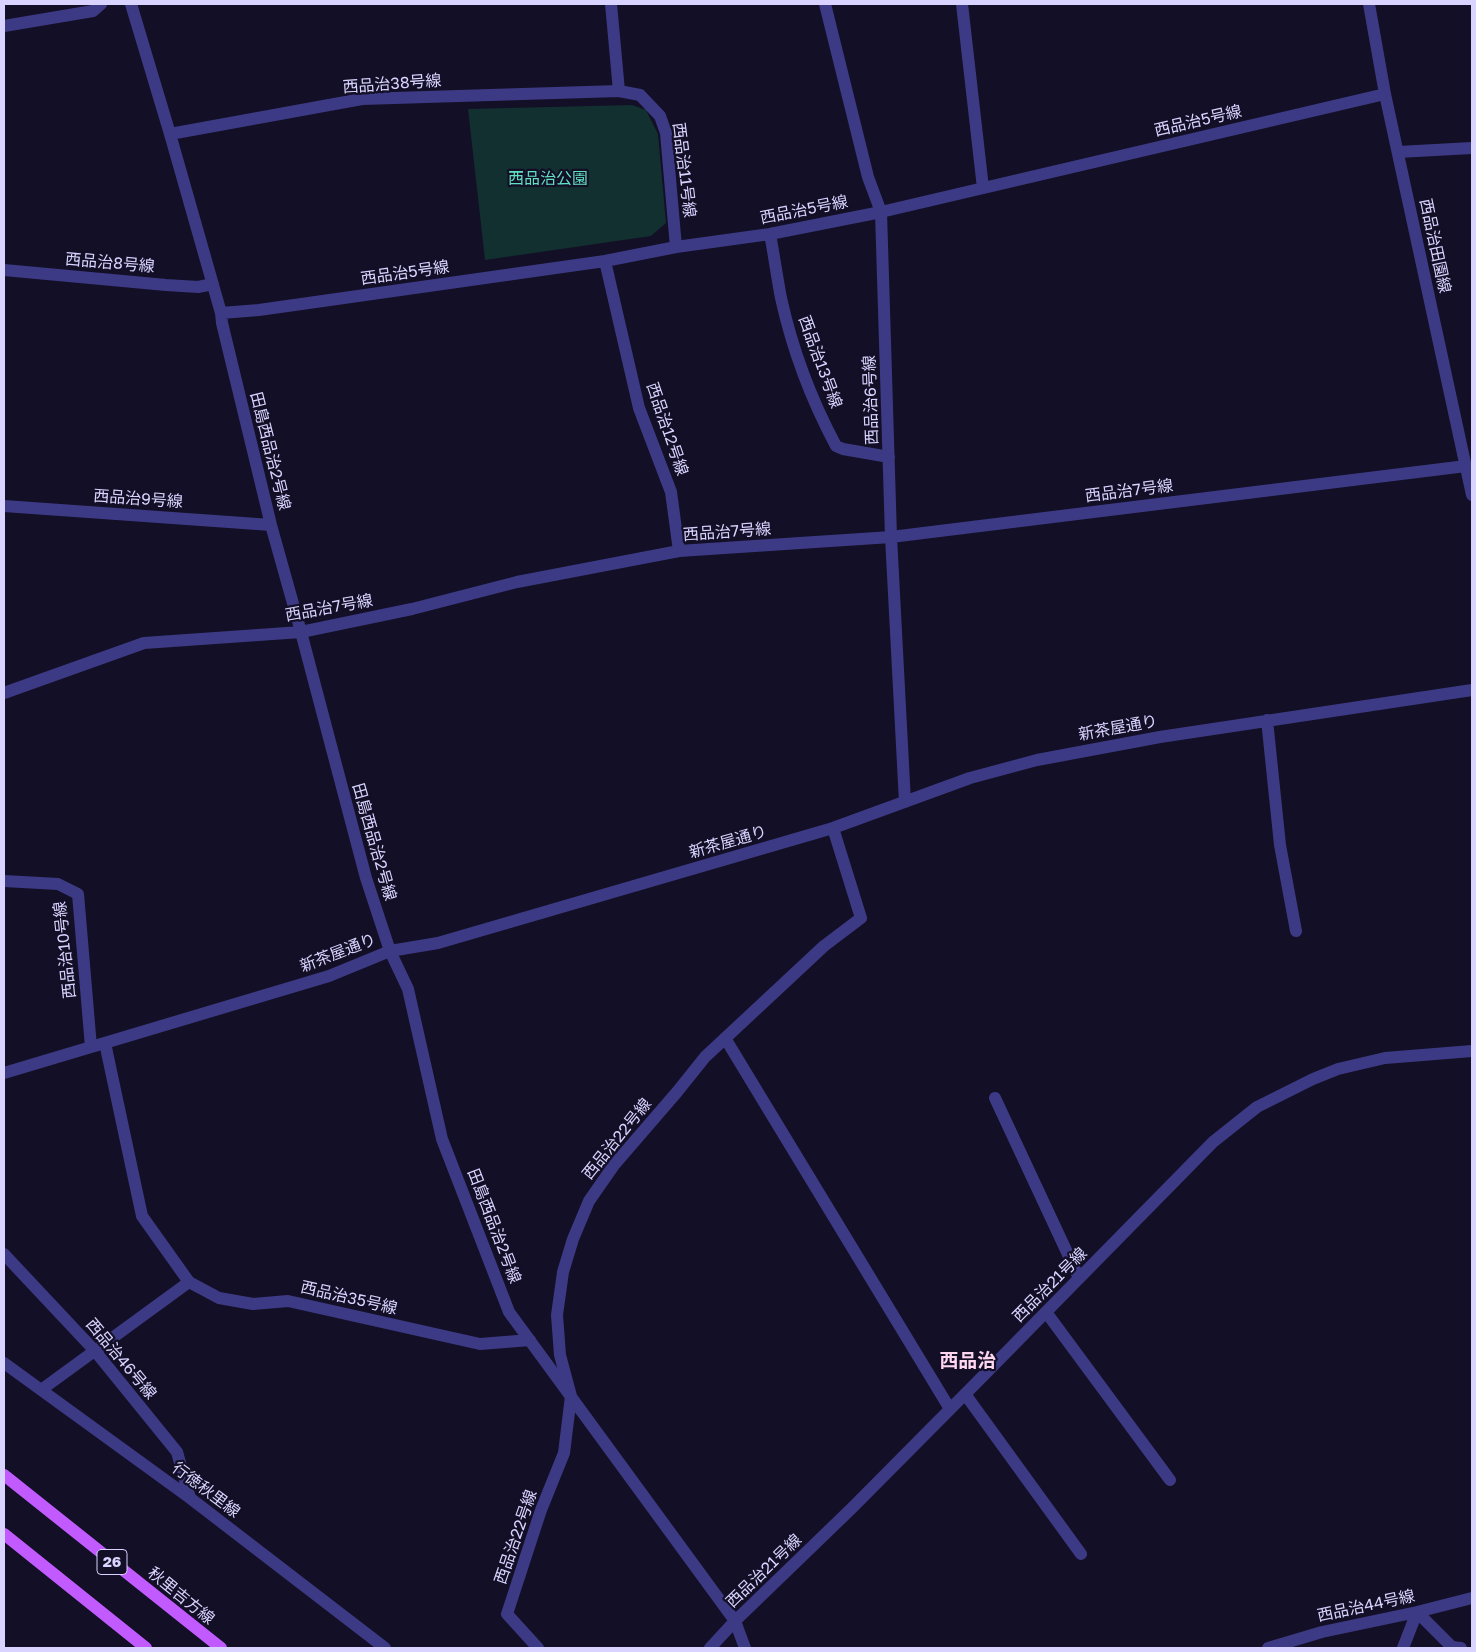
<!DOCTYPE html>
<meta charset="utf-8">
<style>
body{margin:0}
#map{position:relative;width:1476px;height:1652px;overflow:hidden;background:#130f26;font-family:"Golos Text",sans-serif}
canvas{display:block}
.frame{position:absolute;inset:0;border:5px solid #d9d4ff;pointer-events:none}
</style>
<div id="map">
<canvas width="1476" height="1652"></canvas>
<div class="frame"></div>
</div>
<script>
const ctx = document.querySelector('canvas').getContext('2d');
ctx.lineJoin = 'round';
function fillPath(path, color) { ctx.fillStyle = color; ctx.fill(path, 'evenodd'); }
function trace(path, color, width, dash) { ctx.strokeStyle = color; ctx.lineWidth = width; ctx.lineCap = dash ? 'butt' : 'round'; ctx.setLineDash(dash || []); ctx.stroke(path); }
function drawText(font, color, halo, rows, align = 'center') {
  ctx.font = font + ' "Golos Text","Noto Sans JP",sans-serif'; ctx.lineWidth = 4.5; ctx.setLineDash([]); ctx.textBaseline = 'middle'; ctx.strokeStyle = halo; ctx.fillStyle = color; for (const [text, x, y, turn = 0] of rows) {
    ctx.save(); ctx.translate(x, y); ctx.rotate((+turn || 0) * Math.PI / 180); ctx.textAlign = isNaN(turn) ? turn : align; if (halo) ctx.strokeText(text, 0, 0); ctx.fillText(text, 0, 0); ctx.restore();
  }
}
const green = new Path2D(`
 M 632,105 L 646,110 L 658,134 L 666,223 L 651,236 L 485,260 L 468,109 Z`);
const minor = new Path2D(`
 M 131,4 L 170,134 L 221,313 L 222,323 L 271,525 L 301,632 L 366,878 L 390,951 L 408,989 L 442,1139 L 509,1312 L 735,1621 L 745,1648
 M 611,4 L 619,91 L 640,95 L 660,116 L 666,133 L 676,247
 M 825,4 L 868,177 L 881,212 L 891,537 L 905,802
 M 962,4 L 983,188
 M 1369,4 L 1385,94 L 1472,495
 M 4,26 L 93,11 L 101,4
 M 170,134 L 362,99 L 619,91
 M 1398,152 L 1472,148
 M 770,234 C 774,255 777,277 781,298 C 792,348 812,401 836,446 L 843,449 L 889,457
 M 605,261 L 639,408 L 671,492 L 679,551
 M 4,270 L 166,285 L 198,287 L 213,284
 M 221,313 L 259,310 L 605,261 L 676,247 L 770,234 L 881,212 L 1385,94
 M 4,506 L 271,525
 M 4,693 L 144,643 L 301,632 L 412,609 L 517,582 L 679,551 L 891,537 L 1466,466
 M 1267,720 L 1280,845 L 1296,931
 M 4,881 L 58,884 L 78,894 L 91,1047
 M 725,1038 L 950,1409
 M 105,1043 L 142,1216 L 189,1282
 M 4,1073 L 329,976 L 390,951 L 438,943 L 833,828 L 970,778 L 1037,760 L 1160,737 L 1472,690
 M 995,1098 L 1079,1278
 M 4,1254 L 95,1351 L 177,1452 L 190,1498
 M 1046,1312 L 1170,1480
 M 4,1363 L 190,1498 L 385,1648
 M 41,1390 L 189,1282 L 219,1298 L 253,1304 L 288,1301 L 480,1344 L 530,1340
 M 965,1394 L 1081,1554
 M 538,1648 L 507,1614 L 541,1510 L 564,1453 L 571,1396 L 560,1355 L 557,1315 L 563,1272 L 573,1239 L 589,1201 L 614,1165 L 677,1092 L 705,1057 L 824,946 L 861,918 L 833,828
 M 710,1648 L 735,1621 L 852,1508 L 985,1374 L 1213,1142 L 1257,1107 L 1313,1079 L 1338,1069 L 1385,1058 L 1472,1051
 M 1268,1648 L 1322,1632 L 1417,1612 L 1472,1598
 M 1403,1648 L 1417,1612 L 1452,1647 L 1461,1648`);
const major = new Path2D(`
 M 4,1475 L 221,1648
 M 4,1534 L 146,1648`);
const shields = [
 [112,1562,30]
];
const shieldNames = [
 ["26",112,1562]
];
const streetNames = [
 ["西品治38号線",392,84,-4],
 ["西品治5号線",1198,121,-13],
 ["西品治11号線",684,170,83],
 ["西品治5号線",804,210,-11],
 ["西品治田園線",1435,246,78],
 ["西品治8号線",110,263,5],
 ["西品治5号線",405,273,-8],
 ["西品治13号線",820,362,70],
 ["西品治6号線",871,400,-92],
 ["西品治12号線",667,429,71],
 ["田島西品治2号線",270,451,76],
 ["西品治7号線",1129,491,-7],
 ["西品治9号線",138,499,4],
 ["西品治7号線",727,532,-4],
 ["西品治7号線",329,608,-10],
 ["新茶屋通り",1118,728,-10],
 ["田島西品治2号線",374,842,74],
 ["新茶屋通り",728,842,-16],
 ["西品治10号線",65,950,-96],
 ["新茶屋通り",338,953,-21],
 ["西品治22号線",617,1139,-51],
 ["田島西品治2号線",494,1226,69],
 ["西品治21号線",1050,1285,-45],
 ["西品治35号線",349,1298,13],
 ["西品治46号線",121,1359,50],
 ["行徳秋里線",206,1490,37],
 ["西品治22号線",516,1537,-71],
 ["西品治21号線",764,1571,-44],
 ["秋里吉方線",181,1596,39],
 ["西品治44号線",1366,1606,-12]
];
const parkNames = [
 ["西品治公園",548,179]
];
const quarterNames = [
 ["西品治",968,1361]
];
fillPath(green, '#12302f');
trace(minor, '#3d3a85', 12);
trace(major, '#c25bff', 12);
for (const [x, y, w] of shields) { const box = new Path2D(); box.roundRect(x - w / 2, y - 12.5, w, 25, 4); ctx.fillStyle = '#130f26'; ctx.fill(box); trace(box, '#d9d4ff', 1); }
drawText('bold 15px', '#d9d4ff', null, shieldNames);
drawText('16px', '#d9d4ff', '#130f26', streetNames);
drawText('16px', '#5fe0c0', '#130f26', parkNames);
drawText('bold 19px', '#ffd6f0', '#130f26', quarterNames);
</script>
